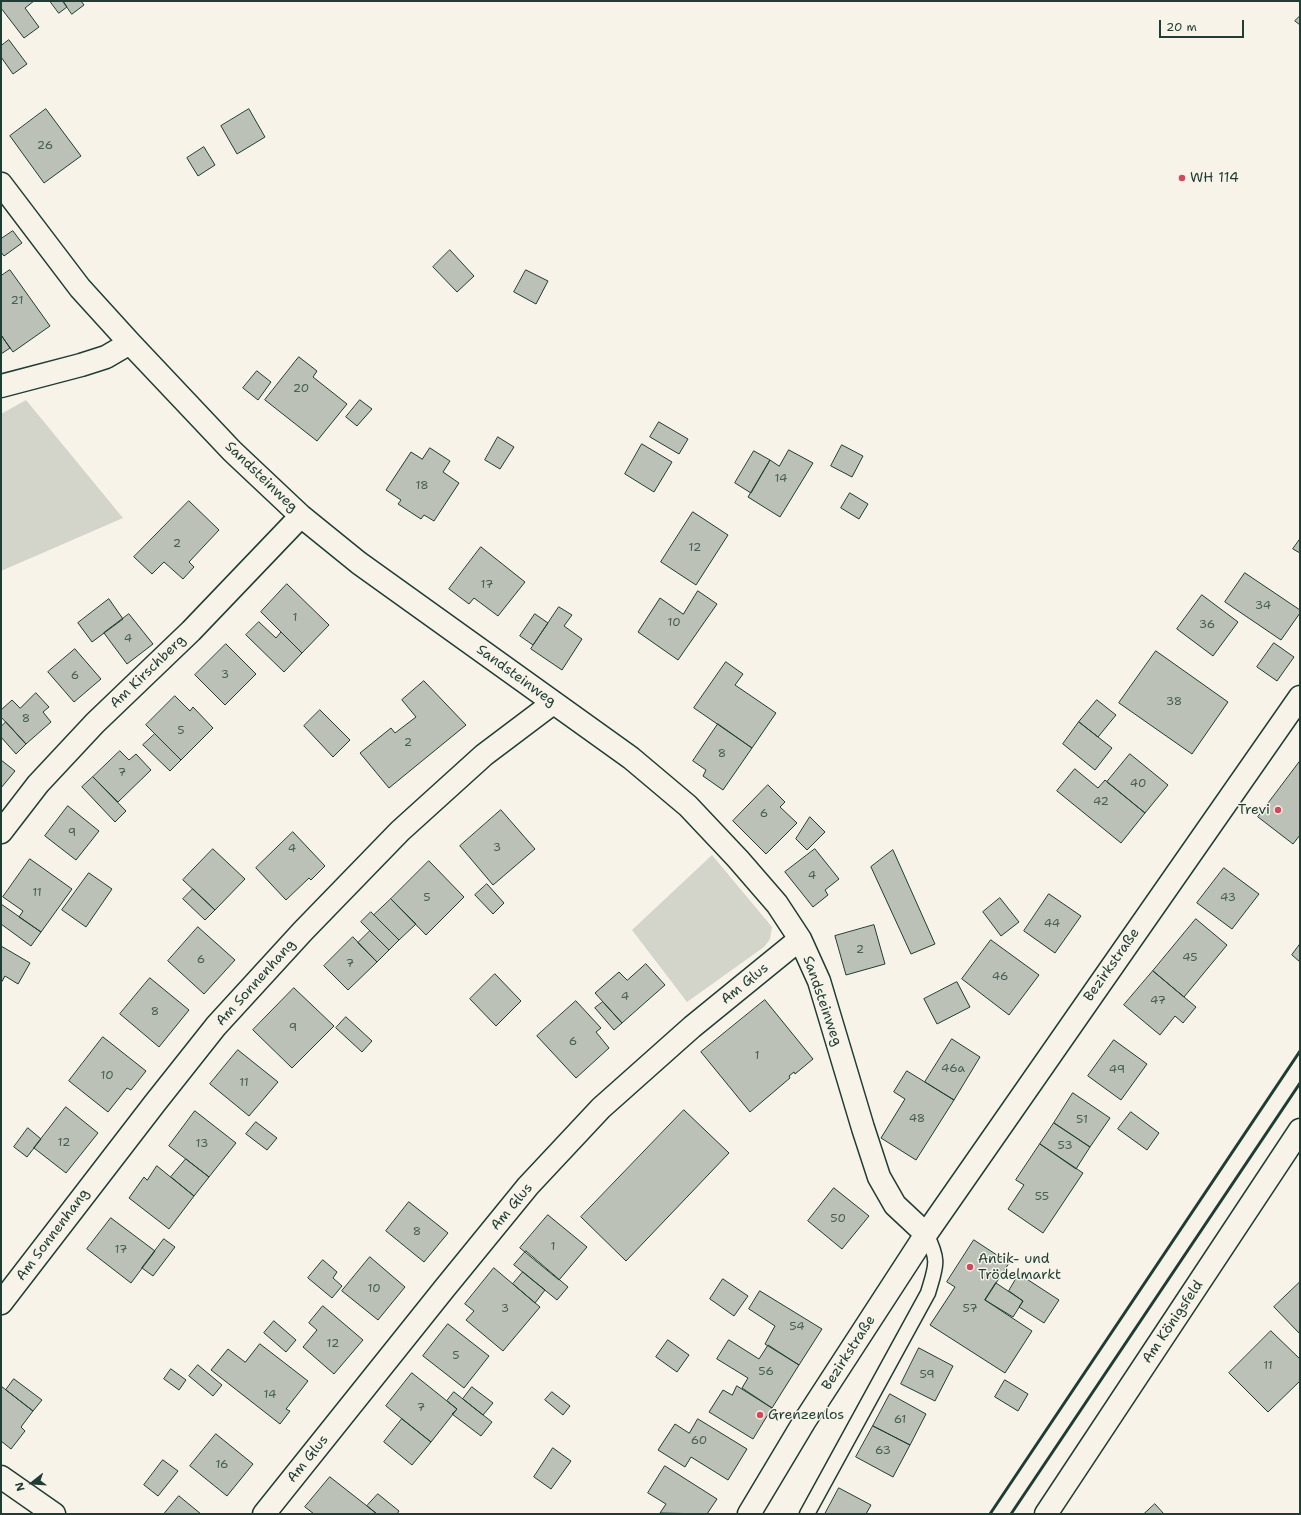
<!DOCTYPE html>
<meta charset="utf-8">
<style>
body{margin:0}
#map{position:relative;width:1301px;height:1515px;overflow:hidden;background:#f7f3e8;font-family:"Shantell Sans",sans-serif}
canvas{display:block}
.frame{position:absolute;inset:0;border:2px solid #1f3d34;pointer-events:none}
.north{position:absolute;left:12px;top:1463px;width:40px;height:40px;-webkit-text-stroke:3px #f7f3e8;paint-order:stroke;rotate:253deg;font-size:11px;font-weight:700;line-height:16px;text-align:center;color:#1f3d34}
.north::after{content:'';display:block;margin:auto;width:14px;height:18px;background:#1f3d34;clip-path:polygon(50% 0,100% 100%,50% 72%,0 100%)}
.scale{position:absolute;left:1159px;top:20px;width:85px;height:18px;box-sizing:border-box;border:2px solid #1f3d34;border-top:0;padding-left:5px;font-size:12px;line-height:14px;white-space:nowrap;color:#1f3d34;-webkit-text-stroke:3px #f7f3e8;paint-order:stroke}
</style>
<div id="map">
<canvas width="1301" height="1515"></canvas>
<div class="frame"></div>
<div class="north">N</div>
<div class="scale">20 m</div>
</div>
<script>
const ctx = document.querySelector('canvas').getContext('2d');
ctx.lineJoin = 'round';
function fillPath(path, color) { ctx.fillStyle = color; ctx.fill(path, 'evenodd'); }
function trace(path, color, width, dash) { ctx.strokeStyle = color; ctx.lineWidth = width; ctx.lineCap = dash ? 'butt' : 'round'; ctx.setLineDash(dash || []); ctx.stroke(path); }
function drawText(font, color, halo, rows, align = 'center') {
  ctx.font = font + ' "Shantell Sans",sans-serif'; ctx.lineWidth = 3; ctx.setLineDash([]); ctx.textBaseline = 'middle'; ctx.strokeStyle = halo; ctx.fillStyle = color; for (const [text, x, y, turn = 0] of rows) {
    ctx.save(); ctx.translate(x, y); ctx.rotate((+turn || 0) * Math.PI / 180); ctx.textAlign = isNaN(turn) ? turn : align; if (halo) ctx.strokeText(text, 0, 0); ctx.fillText(text, 0, 0); ctx.restore();
  }
}
const green = new Path2D(`
 M 26,400 L 123,518 L 1,571 L 1,414 Z
 M 712,855 L 772,927 L 770,939 L 764,947 L 687,1002 L 632,930 Z`);
const building = new Path2D(`
 M 1,1 L 34,1 L 25,8 L 39,27 L 24,38 L 1,8 Z
 M 50,1 L 63,1 L 67,7 L 59,13 Z
 M 63,1 L 81,1 L 84,5 L 72,14 Z
 M 1300,16 L 1300,25 L 1295,21 Z
 M 9,40 L 27,64 L 13,74 L 1,57 L 1,46 Z
 M 46,109 L 81,156 L 44,183 L 10,136 Z
 M 249,109 L 265,137 L 237,154 L 221,126 Z
 M 204,147 L 215,165 L 198,176 L 187,158 Z
 M 13,231 L 22,243 L 4,256 L 1,252 L 1,239 Z
 M 450,250 L 474,276 L 457,292 L 433,267 Z
 M 10,270 L 50,326 L 13,352 L 1,335 L 1,276 Z
 M 526,270 L 548,281 L 536,304 L 514,292 Z
 M 1,335 L 10,348 L 1,354 Z
 M 299,357 L 317,371 L 313,377 L 347,404 L 317,441 L 265,400 Z
 M 257,371 L 271,382 L 258,400 L 243,388 Z
 M 360,400 L 372,409 L 357,426 L 346,417 Z
 M 659,422 L 688,439 L 679,454 L 650,437 Z
 M 498,437 L 514,447 L 500,469 L 485,460 Z
 M 642,444 L 672,462 L 654,492 L 625,474 Z
 M 842,445 L 863,456 L 852,477 L 831,466 Z
 M 430,448 L 450,461 L 443,472 L 459,483 L 434,521 L 424,515 L 421,519 L 398,504 L 401,500 L 386,490 L 411,452 L 422,459 Z
 M 789,450 L 813,463 L 780,517 L 748,497 L 770,460 L 779,466 Z
 M 754,451 L 770,460 L 751,493 L 735,483 Z
 M 850,493 L 868,504 L 859,519 L 841,508 Z
 M 189,501 L 219,530 L 189,562 L 194,567 L 183,579 L 164,562 L 152,574 L 134,557 Z
 M 693,512 L 728,535 L 696,585 L 661,562 Z
 M 1300,539 L 1300,553 L 1293,549 Z
 M 481,547 L 525,582 L 498,616 L 474,598 L 469,604 L 449,589 Z
 M 1245,573 L 1300,610 L 1300,613 L 1281,640 L 1225,602 Z
 M 287,584 L 329,625 L 302,653 L 261,612 Z
 M 698,591 L 717,604 L 678,660 L 638,632 L 660,598 L 683,614 Z
 M 1202,595 L 1238,622 L 1213,656 L 1177,629 Z
 M 109,599 L 123,619 L 92,642 L 78,623 Z
 M 559,607 L 572,615 L 564,626 L 582,639 L 562,670 L 531,649 Z
 M 129,614 L 153,644 L 127,664 L 104,633 Z
 M 535,614 L 548,623 L 533,645 L 520,636 Z
 M 259,622 L 276,638 L 281,632 L 302,653 L 284,672 L 246,635 Z
 M 1274,643 L 1294,657 L 1277,681 L 1257,667 Z
 M 226,644 L 256,674 L 225,705 L 195,675 Z
 M 75,649 L 101,679 L 74,702 L 48,672 Z
 M 1156,651 L 1228,702 L 1192,754 L 1119,703 Z
 M 726,662 L 743,674 L 735,685 L 776,713 L 752,748 L 694,708 Z
 M 424,681 L 466,725 L 389,788 L 360,753 L 391,728 L 395,733 L 416,717 L 402,700 Z
 M 36,693 L 49,707 L 43,712 L 51,722 L 26,744 L 1,717 L 1,710 L 12,700 L 20,708 Z
 M 175,696 L 190,711 L 193,707 L 213,728 L 181,760 L 146,725 Z
 M 1097,700 L 1116,715 L 1098,737 L 1079,722 Z
 M 320,710 L 350,740 L 333,757 L 304,726 Z
 M 6,722 L 26,744 L 16,754 L 1,737 L 1,727 Z
 M 1079,722 L 1112,748 L 1095,770 L 1063,744 Z
 M 718,724 L 752,748 L 723,790 L 703,776 L 706,770 L 693,761 Z
 M 155,734 L 181,760 L 170,771 L 143,745 Z
 M 120,751 L 129,760 L 136,754 L 151,770 L 118,802 L 93,777 Z
 M 1130,754 L 1168,785 L 1145,813 L 1107,782 Z
 M 1,760 L 15,771 L 1,788 Z
 M 1300,761 L 1300,835 L 1293,844 L 1258,817 Z
 M 1075,769 L 1098,788 L 1105,780 L 1145,813 L 1121,843 L 1057,791 Z
 M 93,777 L 126,811 L 115,822 L 82,787 Z
 M 768,785 L 785,802 L 780,807 L 797,823 L 766,854 L 733,821 Z
 M 68,806 L 99,831 L 76,860 L 45,836 Z
 M 501,810 L 535,849 L 493,885 L 460,846 Z
 M 810,817 L 825,832 L 807,850 L 796,839 Z
 M 293,832 L 325,866 L 311,880 L 309,878 L 286,900 L 256,868 Z
 M 213,849 L 245,879 L 215,910 L 183,880 Z
 M 815,849 L 839,879 L 825,890 L 828,895 L 813,907 L 785,872 Z
 M 893,850 L 935,944 L 911,954 L 871,867 Z
 M 30,859 L 72,889 L 41,932 L 19,917 L 23,911 L 3,897 Z
 M 429,861 L 464,897 L 426,935 L 391,899 Z
 M 1224,868 L 1259,894 L 1232,929 L 1197,903 Z
 M 89,873 L 112,889 L 86,927 L 62,910 Z
 M 487,884 L 504,903 L 493,914 L 475,895 Z
 M 193,889 L 215,910 L 205,920 L 183,899 Z
 M 1049,894 L 1081,916 L 1055,953 L 1024,931 Z
 M 1000,898 L 1019,922 L 1001,936 L 983,912 Z
 M 391,899 L 416,924 L 399,940 L 374,915 Z
 M 1,904 L 41,932 L 31,946 L 1,924 Z
 M 371,912 L 399,940 L 389,950 L 361,922 Z
 M 1196,919 L 1227,945 L 1184,997 L 1153,971 Z
 M 874,925 L 885,964 L 846,975 L 835,936 Z
 M 198,927 L 235,960 L 204,994 L 168,961 Z
 M 370,931 L 389,950 L 377,962 L 358,943 Z
 M 353,937 L 377,962 L 348,990 L 324,966 Z
 M 991,940 L 1039,975 L 1009,1015 L 962,979 Z
 M 1300,944 L 1300,962 L 1292,955 Z
 M 1,946 L 30,963 L 18,984 L 5,976 L 1,983 Z
 M 646,964 L 665,985 L 622,1023 L 595,993 L 619,972 L 627,980 Z
 M 1153,971 L 1196,1007 L 1183,1023 L 1175,1016 L 1160,1035 L 1124,1005 Z
 M 495,974 L 521,1001 L 496,1026 L 470,999 Z
 M 150,978 L 189,1010 L 159,1047 L 120,1014 Z
 M 957,982 L 970,1007 L 937,1024 L 924,999 Z
 M 294,988 L 334,1026 L 292,1068 L 253,1030 Z
 M 765,1000 L 813,1059 L 795,1074 L 794,1072 L 789,1076 L 790,1078 L 750,1112 L 701,1052 Z
 M 576,1001 L 601,1028 L 596,1032 L 609,1048 L 576,1078 L 537,1036 Z
 M 603,1002 L 622,1023 L 614,1030 L 595,1008 Z
 M 346,1017 L 372,1041 L 362,1052 L 336,1028 Z
 M 103,1037 L 146,1071 L 131,1090 L 127,1088 L 108,1112 L 69,1081 Z
 M 952,1039 L 980,1057 L 954,1100 L 925,1082 Z
 M 1114,1040 L 1147,1064 L 1121,1100 L 1088,1076 Z
 M 238,1050 L 278,1082 L 249,1116 L 210,1084 Z
 M 907,1071 L 954,1100 L 916,1160 L 881,1138 L 905,1099 L 894,1092 Z
 M 1073,1093 L 1110,1118 L 1090,1147 L 1054,1123 Z
 M 66,1107 L 98,1133 L 66,1173 L 34,1148 Z
 M 684,1110 L 729,1153 L 626,1261 L 581,1217 Z
 M 195,1111 L 236,1143 L 209,1177 L 169,1146 Z
 M 1131,1112 L 1159,1133 L 1147,1150 L 1118,1129 Z
 M 256,1122 L 277,1138 L 267,1150 L 246,1134 Z
 M 1054,1123 L 1090,1147 L 1076,1169 L 1040,1144 Z
 M 28,1128 L 41,1139 L 27,1157 L 14,1147 Z
 M 1040,1144 L 1083,1173 L 1043,1233 L 1008,1209 L 1024,1185 L 1016,1180 Z
 M 186,1159 L 209,1177 L 194,1196 L 171,1177 Z
 M 157,1166 L 194,1196 L 169,1229 L 129,1198 L 144,1177 L 147,1180 Z
 M 834,1188 L 869,1216 L 842,1249 L 808,1221 Z
 M 409,1202 L 448,1233 L 424,1262 L 386,1231 Z
 M 548,1215 L 587,1247 L 559,1280 L 520,1248 Z
 M 111,1218 L 155,1251 L 131,1283 L 87,1249 Z
 M 164,1239 L 175,1247 L 153,1276 L 142,1268 Z
 M 974,1240 L 1009,1263 L 985,1300 L 1032,1331 L 1005,1373 L 930,1325 L 955,1287 L 947,1282 Z
 M 526,1251 L 568,1287 L 557,1300 L 514,1265 Z
 M 370,1257 L 405,1287 L 378,1320 L 342,1291 Z
 M 323,1260 L 337,1272 L 333,1278 L 342,1286 L 332,1298 L 308,1278 Z
 M 494,1268 L 540,1307 L 503,1351 L 466,1320 L 474,1311 L 465,1304 Z
 M 523,1272 L 545,1290 L 535,1303 L 513,1284 Z
 M 1019,1274 L 1059,1300 L 1044,1323 L 1019,1307 L 1023,1301 L 1009,1291 Z
 M 723,1279 L 748,1296 L 734,1316 L 710,1299 Z
 M 1300,1282 L 1300,1334 L 1274,1307 Z
 M 996,1283 L 1023,1301 L 1013,1317 L 985,1300 Z
 M 760,1291 L 822,1329 L 799,1365 L 765,1344 L 775,1326 L 749,1309 Z
 M 323,1306 L 363,1340 L 334,1374 L 303,1347 L 317,1330 L 309,1323 Z
 M 274,1321 L 296,1340 L 286,1352 L 264,1333 Z
 M 448,1324 L 489,1356 L 464,1388 L 423,1356 Z
 M 1271,1331 L 1300,1359 L 1300,1381 L 1268,1412 L 1229,1373 Z
 M 668,1340 L 689,1355 L 677,1372 L 656,1357 Z
 M 729,1340 L 759,1359 L 768,1345 L 799,1365 L 772,1408 L 742,1388 L 748,1378 L 717,1359 Z
 M 260,1344 L 308,1381 L 286,1409 L 290,1411 L 280,1424 L 211,1370 L 228,1349 L 245,1362 Z
 M 919,1348 L 953,1366 L 935,1401 L 901,1384 Z
 M 198,1365 L 222,1385 L 213,1396 L 189,1376 Z
 M 171,1369 L 186,1380 L 179,1390 L 164,1379 Z
 M 412,1373 L 457,1409 L 431,1442 L 386,1406 Z
 M 14,1379 L 42,1400 L 33,1411 L 6,1390 Z
 M 1005,1380 L 1028,1394 L 1018,1411 L 995,1397 Z
 M 1,1386 L 33,1411 L 21,1427 L 25,1431 L 11,1449 L 1,1441 Z
 M 737,1386 L 772,1408 L 753,1439 L 709,1412 L 723,1390 L 732,1395 Z
 M 472,1387 L 493,1403 L 483,1415 L 463,1399 Z
 M 454,1392 L 492,1422 L 481,1436 L 452,1414 L 457,1409 L 447,1401 Z
 M 552,1392 L 570,1406 L 563,1415 L 545,1400 Z
 M 890,1394 L 926,1414 L 910,1445 L 873,1426 Z
 M 402,1419 L 431,1442 L 412,1465 L 384,1442 Z
 M 698,1419 L 747,1449 L 728,1480 L 691,1457 L 685,1467 L 658,1450 L 675,1424 L 689,1433 Z
 M 873,1426 L 910,1445 L 893,1477 L 856,1457 Z
 M 216,1434 L 253,1464 L 227,1496 L 190,1466 Z
 M 553,1448 L 571,1461 L 551,1489 L 534,1477 Z
 M 163,1460 L 178,1471 L 158,1496 L 144,1485 Z
 M 665,1466 L 717,1499 L 707,1514 L 660,1513 L 666,1504 L 648,1493 Z
 M 330,1477 L 367,1506 L 377,1514 L 314,1514 L 305,1507 Z
 M 839,1488 L 871,1505 L 866,1514 L 825,1514 Z
 M 378,1494 L 399,1511 L 397,1514 L 377,1514 L 367,1506 Z
 M 179,1496 L 201,1514 L 164,1514 Z
 M 1155,1504 L 1164,1514 L 1144,1514 Z`);
const lane = new Path2D(`
 M 807,1514 L 928,1293 C 936,1266 940,1261 926,1234`);
const street = new Path2D(`
 M 1,184 L 80,288 L 130,343 L 232,451 L 301,516 L 359,563 L 631,758 L 688,806 L 738,859 L 777,904 L 800,939 L 819,981 L 863,1128 L 879,1177 L 895,1205 L 926,1234
 M 1,386 L 81,365 L 106,357 L 130,343
 M 1,832 L 38,784 L 95,723 L 191,631 L 301,516
 M 1,1303 L 155,1103 L 216,1026 L 303,931 L 400,831 L 484,755 L 553,703
 M 1,1477 L 54,1514
 M 264,1514 L 444,1289 L 528,1186 L 601,1108 L 692,1027 L 800,939
 M 1046,1514 L 1300,1130`);
const secondary = new Path2D(`
 M 749,1514 L 804,1422 L 926,1234 L 1093,994 L 1300,697`);
const rail = new Path2D(`
 M 990,1514 L 1300,1051
 M 1011,1514 L 1300,1083`);
const markers = [
 [1182,178,4,"#d1495b"],
 [1278,810,4,"#d1495b"],
 [970,1267,4,"#d1495b"],
 [760,1415,4,"#d1495b"]
];
const numberNames = [
 ["26",45,146],
 ["21",17,301],
 ["20",301,389],
 ["14",781,479],
 ["18",422,486],
 ["2",177,544],
 ["12",695,548],
 ["17",487,585],
 ["34",1263,606],
 ["1",295,618],
 ["10",674,623],
 ["36",1207,625],
 ["4",128,639],
 ["3",225,675],
 ["6",75,676],
 ["38",1174,702],
 ["8",26,719],
 ["5",181,731],
 ["2",408,743],
 ["8",722,754],
 ["7",122,773],
 ["40",1138,784],
 ["42",1101,802],
 ["6",764,814],
 ["9",72,833],
 ["3",497,848],
 ["4",292,849],
 ["4",812,876],
 ["11",37,893],
 ["5",427,898],
 ["43",1228,898],
 ["44",1052,924],
 ["2",860,950],
 ["45",1190,958],
 ["6",201,960],
 ["7",350,964],
 ["46",1000,977],
 ["4",625,997],
 ["47",1158,1001],
 ["8",155,1012],
 ["9",293,1028],
 ["6",573,1042],
 ["1",757,1056],
 ["46a",953,1069],
 ["49",1117,1070],
 ["10",107,1076],
 ["11",244,1083],
 ["48",917,1119],
 ["51",1082,1120],
 ["12",64,1143],
 ["13",202,1144],
 ["53",1065,1146],
 ["55",1042,1197],
 ["50",838,1219],
 ["8",417,1232],
 ["1",553,1247],
 ["17",121,1250],
 ["10",374,1289],
 ["3",505,1309],
 ["57",970,1309],
 ["54",797,1327],
 ["12",333,1344],
 ["5",456,1356],
 ["11",1268,1366],
 ["56",766,1372],
 ["59",927,1375],
 ["14",270,1395],
 ["7",421,1408],
 ["61",900,1420],
 ["60",699,1441],
 ["63",883,1451],
 ["16",222,1465]
];
const poiNames = [
 ["WH 114",1190,178],
 ["Trevi",1270,810,"right"],
 ["Antik- und",978,1259],
 ["Trödelmarkt",978,1275],
 ["Grenzenlos",768,1415]
];
const streetNames = [
 ["Sandsteinweg",261,477,44],
 ["Am Kirschberg",148,672,-44],
 ["Sandsteinweg",516,676,36],
 ["Bezirkstraße",1112,965,-55],
 ["Am Sonnenhang",256,983,-48],
 ["Am Glus",745,984,-39],
 ["Sandsteinweg",822,1001,71],
 ["Am Glus",512,1207,-50],
 ["Am Sonnenhang",53,1235,-53],
 ["Am Königsfeld",1173,1322,-56],
 ["Bezirkstraße",849,1353,-57],
 ["Am Glus",308,1459,-51]
];
fillPath(green, '#d3d5ca');
fillPath(building, '#bbc1b6');
trace(building, '#1f3d34', 1);
trace(lane, '#1f3d34', 17);
trace(street, '#1f3d34', 25);
trace(secondary, '#1f3d34', 25);
trace(lane, '#f7f3e8', 14);
trace(street, '#f7f3e8', 22);
trace(secondary, '#f7f3e8', 22);
trace(rail, '#1f3d34', 3);
for (const [x, y, r, color] of markers) { const dot = new Path2D(); dot.arc(x, y, r, 0, 2 * Math.PI); ctx.fillStyle = color; ctx.fill(dot); trace(dot, '#f7f3e8', 1.5); }
drawText('12px', '#465e54', null, numberNames);
drawText('14px', '#1f3d34', '#f7f3e8', poiNames, 'left');
drawText('14px', '#1f3d34', '#f7f3e8', streetNames);
</script>
